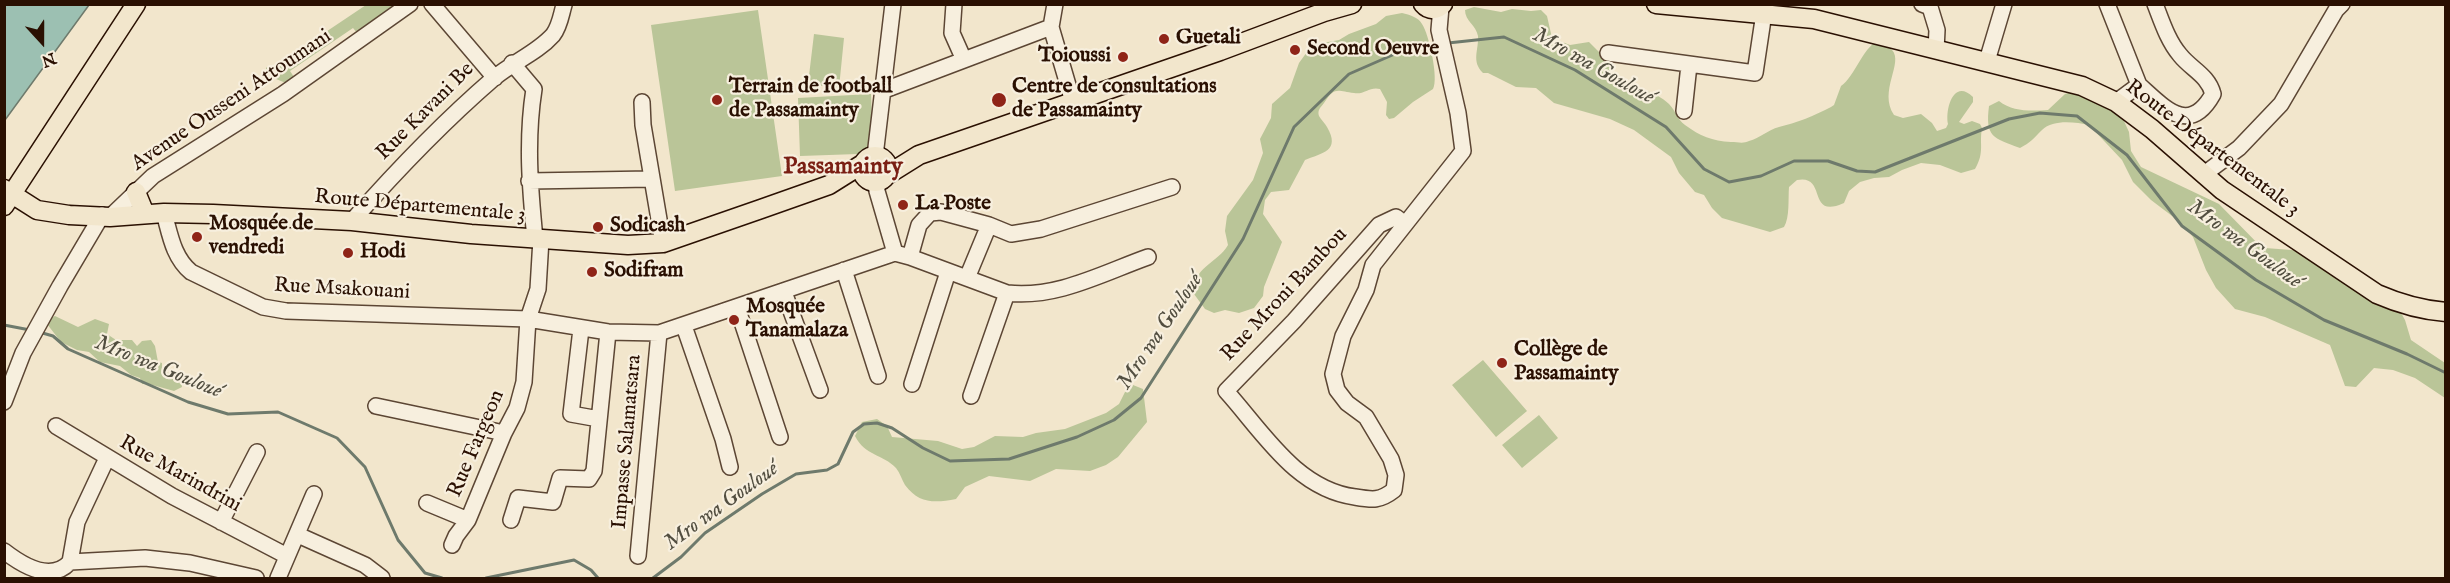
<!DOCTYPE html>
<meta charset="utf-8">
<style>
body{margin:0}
#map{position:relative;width:2450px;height:583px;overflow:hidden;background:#f2e6cc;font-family:"IM FELL English",serif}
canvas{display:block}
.frame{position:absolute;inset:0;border:6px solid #2a1002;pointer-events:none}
.north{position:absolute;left:12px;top:12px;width:60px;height:60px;-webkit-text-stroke:4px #f7efde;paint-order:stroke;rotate:159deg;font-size:16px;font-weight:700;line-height:24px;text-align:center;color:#2a1002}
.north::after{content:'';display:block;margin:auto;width:21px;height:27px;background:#2a1002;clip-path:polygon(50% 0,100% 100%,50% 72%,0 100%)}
</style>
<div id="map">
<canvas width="2450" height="583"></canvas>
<div class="frame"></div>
<div class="north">N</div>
</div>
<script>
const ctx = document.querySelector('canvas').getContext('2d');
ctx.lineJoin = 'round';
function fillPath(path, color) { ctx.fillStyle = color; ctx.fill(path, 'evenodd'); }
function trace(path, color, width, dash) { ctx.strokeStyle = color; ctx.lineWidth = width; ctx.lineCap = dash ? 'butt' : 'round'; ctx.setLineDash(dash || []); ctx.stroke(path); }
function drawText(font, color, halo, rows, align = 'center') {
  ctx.font = font + ' "IM FELL English",serif'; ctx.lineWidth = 4.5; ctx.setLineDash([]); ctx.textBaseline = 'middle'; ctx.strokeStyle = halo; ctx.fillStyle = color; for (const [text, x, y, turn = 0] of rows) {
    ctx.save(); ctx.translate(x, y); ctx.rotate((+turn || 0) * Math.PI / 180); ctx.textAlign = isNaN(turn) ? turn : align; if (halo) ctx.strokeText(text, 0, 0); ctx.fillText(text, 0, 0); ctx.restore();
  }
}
const green = new Path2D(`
 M 366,5 L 397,5 L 358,34 L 353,28 L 290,71 L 294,77 L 286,83 L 276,79 L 266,70 L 266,67 L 269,70 Z
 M 1474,7 L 1501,12 L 1512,9 L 1531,11 L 1541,10 L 1547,16 L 1552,38 L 1570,45 L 1589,42 L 1602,55 L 1619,83 C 1638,89 1654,90 1669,104 C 1676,111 1677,119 1685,125 C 1700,136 1712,141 1731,142 C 1738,142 1743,144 1749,141 C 1760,138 1768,130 1779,127 C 1796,123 1814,116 1831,107 L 1834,105 L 1841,86 C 1855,77 1865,42 1880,41 C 1884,44 1889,47 1892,50 C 1904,63 1878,91 1894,115 L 1903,118 L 1921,114 L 1932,123 L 1937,131 L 1946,128 L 1948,124 C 1945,108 1954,78 1973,97 L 1973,102 L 1959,122 L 1964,124 L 1972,121 L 1980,124 L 1982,128 C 1979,144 1985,152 1975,169 L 1961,173 L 1940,165 L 1921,163 L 1902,170 L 1889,177 L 1874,178 L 1860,182 L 1849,191 L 1844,203 C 1806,220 1828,174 1797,180 L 1789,187 C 1788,199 1790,217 1784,227 L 1770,232 L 1722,218 L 1712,208 L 1704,195 L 1695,192 L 1679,173 L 1671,157 L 1634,130 L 1610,119 L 1554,103 L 1536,88 L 1516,87 L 1488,73 L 1483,73 C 1471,61 1479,50 1478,36 C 1476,25 1465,21 1465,10 Z
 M 758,10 L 782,176 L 675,191 L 651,25 Z
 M 1402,13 C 1410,15 1418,17 1422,24 C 1429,34 1439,79 1433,89 L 1413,102 L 1394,118 L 1389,119 L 1386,115 L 1387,102 L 1380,89 C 1370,86 1364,95 1354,93 C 1337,91 1335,86 1324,103 C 1321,107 1317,110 1319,116 C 1321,120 1325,123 1327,127 C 1341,151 1322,153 1305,160 L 1289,190 L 1271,192 L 1265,200 L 1263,214 L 1282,242 L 1264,287 L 1263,296 L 1254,308 L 1239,313 L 1225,310 L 1214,313 L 1205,309 L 1194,294 C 1191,268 1218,263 1228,245 L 1225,231 L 1227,216 L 1253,180 L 1263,153 L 1260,139 L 1271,118 L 1272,104 L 1290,88 L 1299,63 L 1312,45 L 1339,40 L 1349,34 L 1376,24 L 1386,16 Z
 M 814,34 L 844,38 L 839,88 L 808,84 Z
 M 2078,90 L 2117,106 L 2129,132 L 2131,151 L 2141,167 L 2219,204 L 2266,252 L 2265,248 L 2305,251 L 2340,273 L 2355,290 L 2396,304 L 2405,320 L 2411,340 L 2445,363 L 2445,398 L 2415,378 L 2393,370 L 2374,368 L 2356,387 L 2345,386 L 2330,345 L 2265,317 L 2235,309 L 2216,288 L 2206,270 L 2193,237 L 2180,222 L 2151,200 L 2133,182 L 2122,160 L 2089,125 C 2075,122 2053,119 2042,130 C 2034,138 2030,143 2020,148 C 1993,138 1985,137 1989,106 L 1999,101 C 2013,112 2030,111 2048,110 L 2065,94 Z
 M 871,94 L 873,146 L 858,154 L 800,156 L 798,98 Z
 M 55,316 L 78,327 L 95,319 L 109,324 L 107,334 L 116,340 L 132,340 L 137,346 L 142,341 L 151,340 L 155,346 L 158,362 L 162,363 L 162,370 L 180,378 L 182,387 L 174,391 L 149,384 L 142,384 L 140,378 L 131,375 L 120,366 L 100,362 L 89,352 L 77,350 L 61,342 L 47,324 L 49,319 Z
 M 1483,360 L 1527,411 L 1496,437 L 1452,385 Z
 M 1133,385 L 1143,389 L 1147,422 L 1118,457 L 1106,465 L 1090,471 L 1056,469 L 1030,481 L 989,476 L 965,487 L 956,499 C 935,503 919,504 905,485 C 902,480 900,473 896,468 C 883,454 865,456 855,436 L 862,422 L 877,419 L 887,426 L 892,437 L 938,441 L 962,449 L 974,447 L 995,436 L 1023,437 L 1036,433 L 1065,429 L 1106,413 L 1119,404 L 1126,390 Z
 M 1539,415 L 1558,438 L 1522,468 L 1502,445 Z`);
const water = new Path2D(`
 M 5,4 L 89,5 L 5,120 L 4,5 Z`);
const stream = new Path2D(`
 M 1448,43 L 1504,37 L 1575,70 L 1666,127 L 1704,169 L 1729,182 L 1761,176 L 1794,161 L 1828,161 L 1857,171 L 1875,172 L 2009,119 L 2040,113 L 2077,116 L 2127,155 L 2182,226 L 2256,280 L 2324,320 L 2407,354 L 2446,373
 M 4,325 L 30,330
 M 39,332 L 53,336 L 68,349 L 188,402 L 228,414 L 278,412 L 337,438 L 365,467 L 398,540 L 425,573 L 442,578
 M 486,578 L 574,560 L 591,570 L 598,578
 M 653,578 L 681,557 L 705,533 L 762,494 L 796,474 L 827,470 L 838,464 L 853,432 L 864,424 L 877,423 L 892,428 L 923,448 L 950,461 L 1009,459 L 1077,437 L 1114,420 L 1141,398 L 1243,239 L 1294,127 L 1349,74 L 1413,46 L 1439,44`);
const minor = new Path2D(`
 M 432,4 L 495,78
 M 954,4 L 952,33 L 964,60
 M 1055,4 L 1051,27 L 1073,102
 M 1922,4 L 1930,7 L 1937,30 L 1936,50
 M 2107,4 L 2139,85
 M 1608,53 L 1755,73 L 1764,13
 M 1987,61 L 2004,4
 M 512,63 L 534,89 C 526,140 530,188 535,239
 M 882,91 L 1051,27
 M 642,102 L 643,125 L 663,243
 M 2116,102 L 2139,85 C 2164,107 2189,137 2213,94 C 2208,75 2191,69 2180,55 C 2168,41 2162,22 2155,4
 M 1684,111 L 1689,65
 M 875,156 L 893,4
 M 2203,175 L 2239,148 L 2281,104 L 2336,10 L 2342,4
 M 529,181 L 651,179
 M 876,182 L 877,191 L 895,253
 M 164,213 C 170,234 173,257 191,272 L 263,307 L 286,311 L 528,319 L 608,332 L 659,333 L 895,253 L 910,257 L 1007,293 C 1056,299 1103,273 1148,257
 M 110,217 L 153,176 L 283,94 L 410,4
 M 352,221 C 397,170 443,122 494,78 C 513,62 537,53 553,35 C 560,26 561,15 564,5
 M 1405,224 L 1396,217 L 1379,225 L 1294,321 L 1226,391 C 1263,432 1296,489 1355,497 C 1373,500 1380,501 1394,490 L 1396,475 L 1391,459 L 1366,417 L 1347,403 L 1337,390 L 1333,374 L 1343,336 L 1366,290 L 1373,265 L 1463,151 L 1458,113 L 1439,30 L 1441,7
 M 910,257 L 919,225 L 930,213 L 941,212 L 989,225 L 1011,234 L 1041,229 L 1172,187
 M 844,270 L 878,376
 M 967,278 L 989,225
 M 784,292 L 820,390
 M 737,307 L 780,437
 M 684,326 L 723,439 L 730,467
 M 581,329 L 571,414 L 599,419
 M 912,384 L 948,272
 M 971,396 L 1007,293
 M 4,402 L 23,353 L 60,286 L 102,215
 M 376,406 L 504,433
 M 56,426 L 172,496 L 287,556
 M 427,503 L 468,520
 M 511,520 L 518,498 L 553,502 L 560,478 L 589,479 L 594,471 L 608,332
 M 221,522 L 257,452
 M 298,535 L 365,565 L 382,578
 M 452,545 L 456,536 L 468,520 L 504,433 L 517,408 L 524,382 L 528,319 L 538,289 L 541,239
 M 4,551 C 22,565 51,583 70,562 L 145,558 L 190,563 L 256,578
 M 638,556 L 659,333
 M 70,562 L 77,522 L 107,458
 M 278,578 L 314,494`);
const major = new Path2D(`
 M 1423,4 C 1429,11 1437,11 1443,4
 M 1656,4 L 1814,19 L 2082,86 L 2116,102 L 2152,129 L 2222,190 L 2377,294 C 2400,304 2420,310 2446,312
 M862 169a13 13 0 1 1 26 0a13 13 0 1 1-26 0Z
 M 887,175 L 919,155 L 1220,51 L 1324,12 L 1352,4
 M 4,189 L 37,210 L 69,215 L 110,217 L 164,213 L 213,214 L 352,221 L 471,234 L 628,245 L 663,243 L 761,209 L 829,185 L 864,163
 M 136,192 L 145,214
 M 4,206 L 136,4`);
const markers = [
 [1164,39,6,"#8f2418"],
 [1295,50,6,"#8f2418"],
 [1123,57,6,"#8f2418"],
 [717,100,6,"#8f2418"],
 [999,100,8,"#8f2418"],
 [903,205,6,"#8f2418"],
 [598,227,6,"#8f2418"],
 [197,237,6,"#8f2418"],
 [348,253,6,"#8f2418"],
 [592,272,6,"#8f2418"],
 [734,320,6,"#8f2418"],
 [1502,363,6,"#8f2418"]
];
const poiNames = [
 ["Guetali",1176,39],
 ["Second Oeuvre",1307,50],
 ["Toioussi",1111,57,"right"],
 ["Terrain de football",729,88],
 ["de Passamainty",729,112],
 ["Centre de consultations",1012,88],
 ["de Passamainty",1012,112],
 ["La Poste",915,205],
 ["Mosquée de",209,225],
 ["vendredi",209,249],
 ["Sodicash",610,227],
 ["Hodi",360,253],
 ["Sodifram",604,272],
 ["Mosquée",746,308],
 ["Tanamalaza",746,332],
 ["Collège de",1514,351],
 ["Passamainty",1514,375]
];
const streetNames = [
 ["Avenue Ousseni Attoumani",232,101,-34],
 ["Rue Kavani Be",426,112,-45],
 ["Route Départementale 3",2212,149,37],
 ["Route Départementale 3",420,207,5],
 ["Rue Msakouani",342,290,3],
 ["Rue Mroni Bambou",1285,295,-47],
 ["Impasse Salamatsara",628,442,-85],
 ["Rue Fargeon",477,444,-67],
 ["Rue Marindrini",180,475,29]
];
const waterNames = [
 ["Mro wa Gouloué",1593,67,29],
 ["Mro wa Gouloué",2244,245,36],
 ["Mro wa Gouloué",1161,332,-56],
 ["Mro wa Gouloué",158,368,22],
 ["Mro wa Gouloué",722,507,-36]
];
const quarterNames = [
 ["Passamainty",843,168]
];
fillPath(green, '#bac598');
fillPath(water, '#9cc0b2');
trace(water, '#6e7a6c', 1.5);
trace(stream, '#6e7a6c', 3);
trace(minor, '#5c4634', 18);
trace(major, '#2a1002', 21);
trace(minor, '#f7efde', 15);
trace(major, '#f2e6cc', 18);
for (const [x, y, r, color] of markers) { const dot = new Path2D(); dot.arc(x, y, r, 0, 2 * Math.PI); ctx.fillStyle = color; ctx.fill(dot); trace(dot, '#f7efde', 2); }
drawText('bold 21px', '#2a1002', '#f7efde', poiNames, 'left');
drawText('21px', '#2a1002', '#f7efde', streetNames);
drawText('italic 22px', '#524e40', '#f7efde', waterNames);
drawText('bold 24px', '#7a1f14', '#f7efde', quarterNames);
</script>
